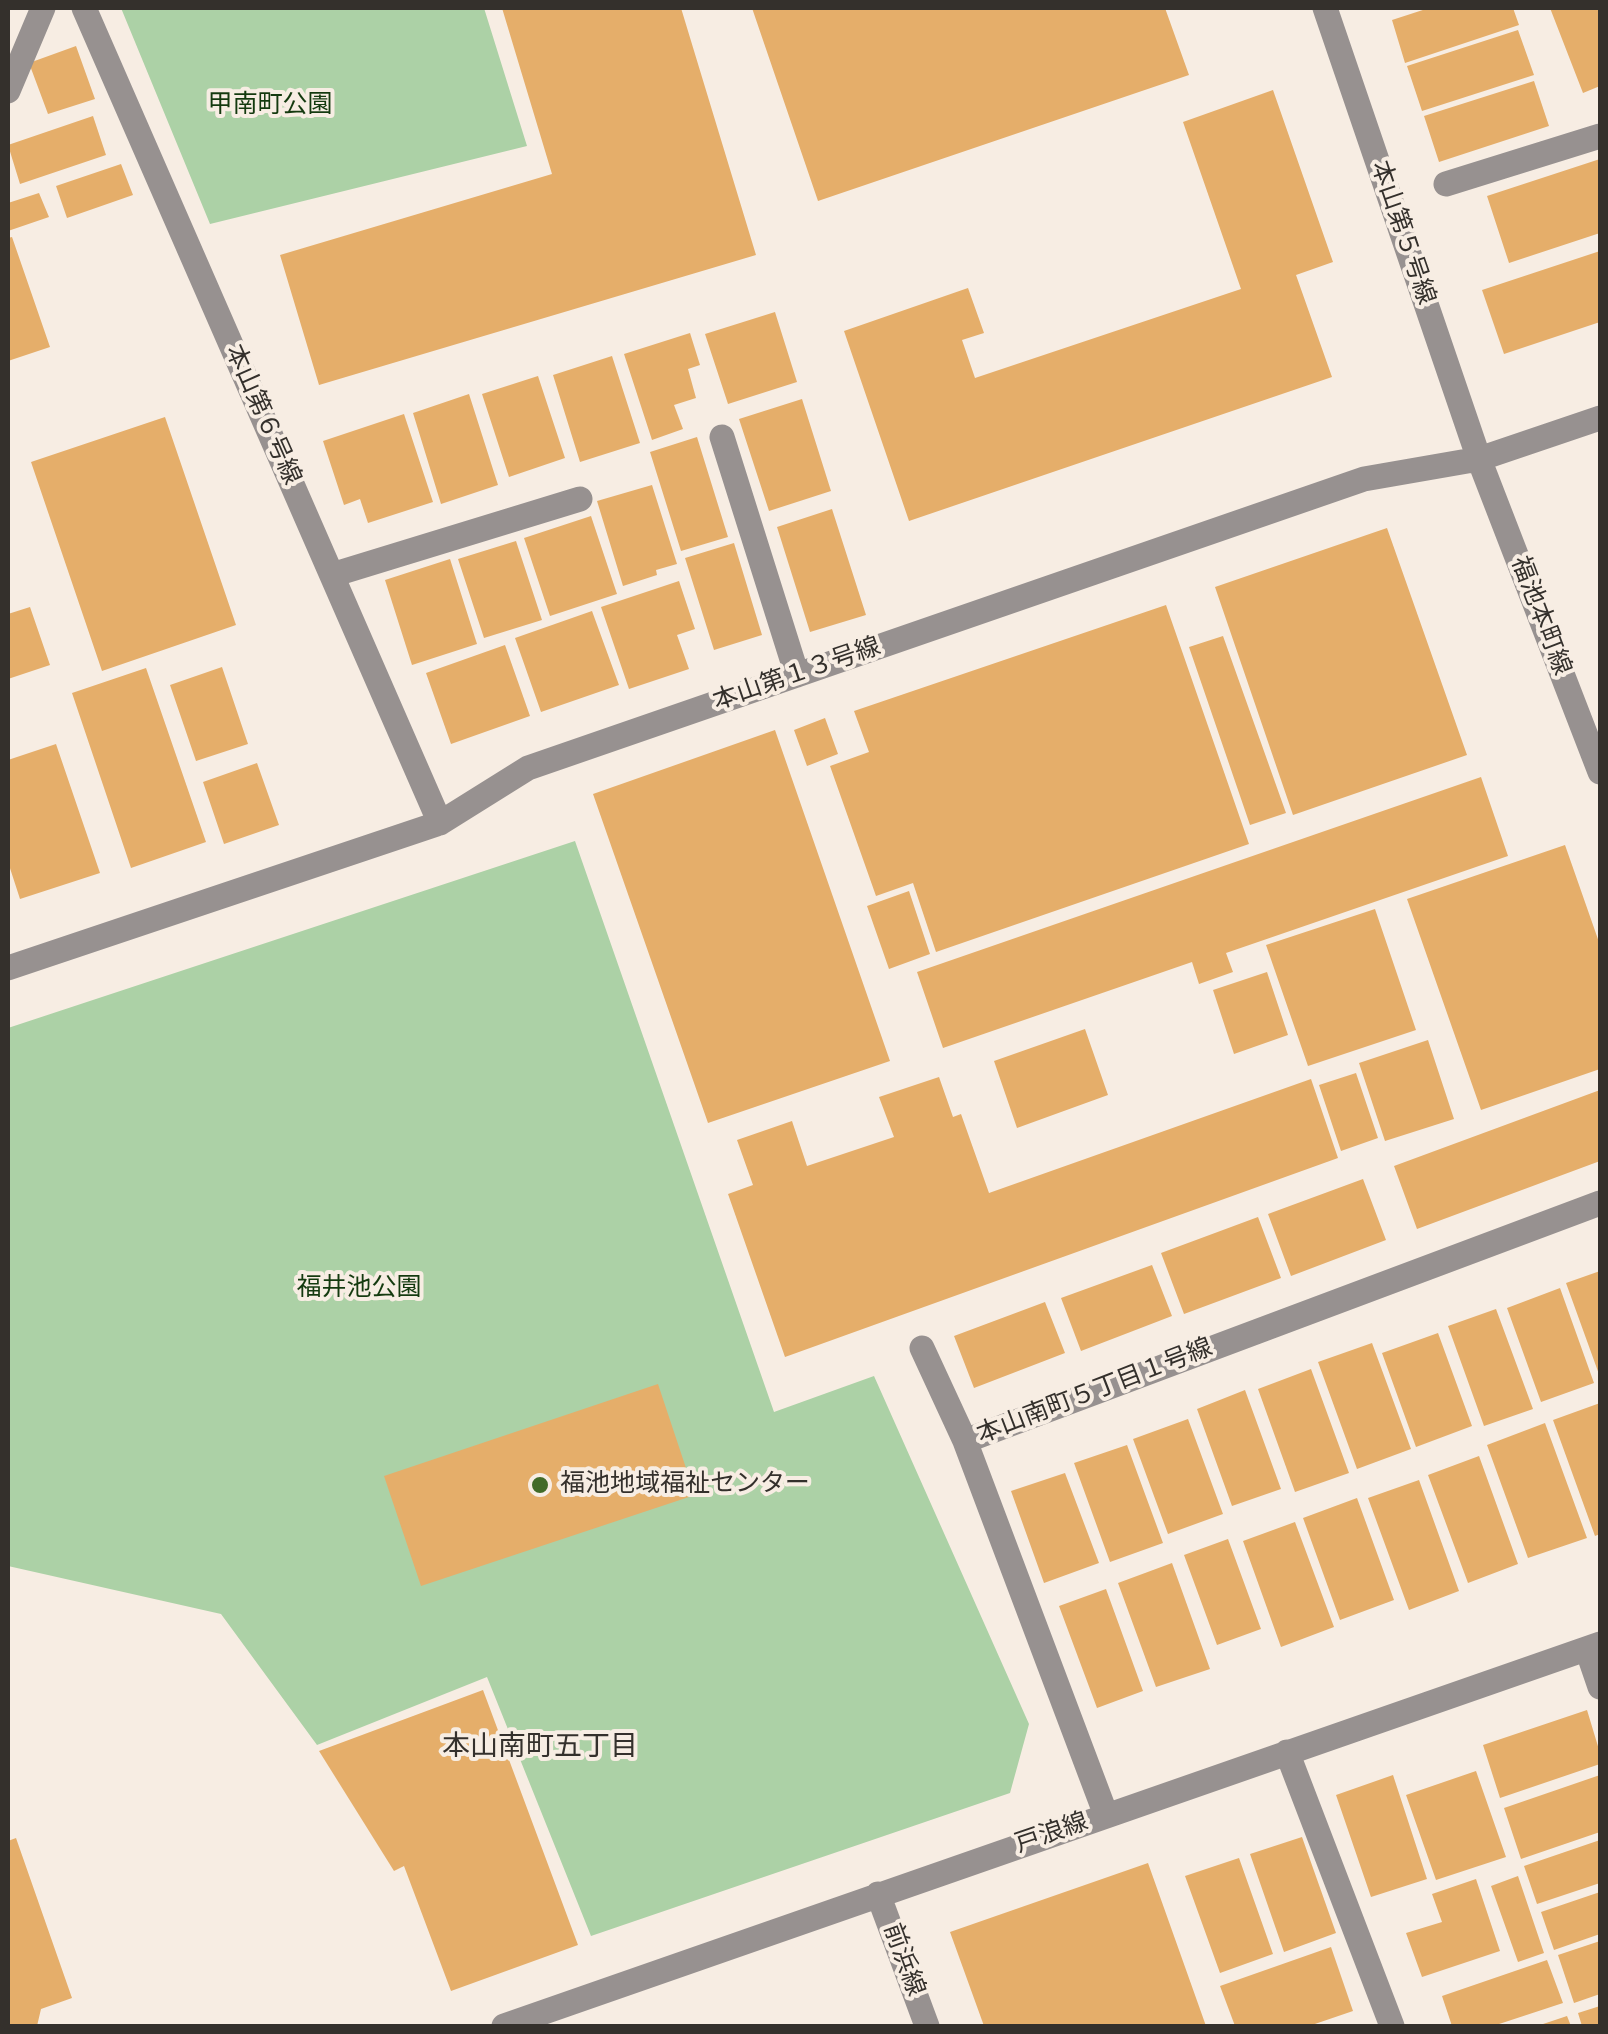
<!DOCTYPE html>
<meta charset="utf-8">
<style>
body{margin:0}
#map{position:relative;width:1608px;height:2034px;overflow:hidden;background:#f7ede3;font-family:Poppins,sans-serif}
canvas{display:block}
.frame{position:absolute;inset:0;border:10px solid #34302c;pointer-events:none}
</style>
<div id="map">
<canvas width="1608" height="2034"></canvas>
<div class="frame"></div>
</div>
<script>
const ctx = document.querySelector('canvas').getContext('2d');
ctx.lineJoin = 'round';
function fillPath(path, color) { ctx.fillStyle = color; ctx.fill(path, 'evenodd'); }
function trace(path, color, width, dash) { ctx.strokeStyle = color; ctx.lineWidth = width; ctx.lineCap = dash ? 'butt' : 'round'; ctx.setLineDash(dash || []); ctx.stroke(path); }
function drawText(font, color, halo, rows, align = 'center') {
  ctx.font = font + ' Poppins,"Noto Sans JP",sans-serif'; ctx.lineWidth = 8; ctx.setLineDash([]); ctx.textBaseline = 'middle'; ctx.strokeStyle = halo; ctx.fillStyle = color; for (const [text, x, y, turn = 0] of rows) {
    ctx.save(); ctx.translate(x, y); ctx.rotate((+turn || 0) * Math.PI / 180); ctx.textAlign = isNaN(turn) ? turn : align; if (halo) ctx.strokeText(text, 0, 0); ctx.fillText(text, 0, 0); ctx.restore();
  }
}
const green = new Path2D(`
 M 121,8 L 484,8 L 527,146 L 210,224 Z
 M 575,841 L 774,1412 L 874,1376 L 1029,1724 L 1010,1793 L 591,1936 L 487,1677 L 317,1745 L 221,1614 L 8,1566 L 8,1028 Z`);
const building = new Path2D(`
 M 502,8 L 681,8 L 756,255 L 319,385 L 280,255 L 552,174 Z
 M 752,8 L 1165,8 L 1189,75 L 818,201 Z
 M 1429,8 L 1513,8 L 1519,25 L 1405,63 L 1392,20 Z
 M 1550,8 L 1600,8 L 1600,86 L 1583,93 Z
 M 1518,30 L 1534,75 L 1422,111 L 1407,66 Z
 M 76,46 L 95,99 L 48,114 L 29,63 Z
 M 1534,81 L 1549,126 L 1439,162 L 1424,116 Z
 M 1273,90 L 1333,262 L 1296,275 L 1332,377 L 909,521 L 844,331 L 968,288 L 984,333 L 962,340 L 975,378 L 1241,289 L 1183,122 Z
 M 93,116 L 106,155 L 20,184 L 8,145 Z
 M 1600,159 L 1600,233 L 1509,263 L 1487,196 Z
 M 121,164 L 133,195 L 67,218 L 56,186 Z
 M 39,193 L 49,217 L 8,231 L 8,203 Z
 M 12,237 L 50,347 L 8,361 L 8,238 Z
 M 1600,251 L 1600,322 L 1504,354 L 1482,290 Z
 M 775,312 L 797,382 L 728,404 L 705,334 Z
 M 690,333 L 700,365 L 688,369 L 696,398 L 674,405 L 683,429 L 652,440 L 624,354 Z
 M 612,356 L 640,443 L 580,462 L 553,375 Z
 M 538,376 L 565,458 L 509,477 L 482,394 Z
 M 469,394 L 498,485 L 441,504 L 413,413 Z
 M 802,399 L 831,491 L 769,511 L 739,419 Z
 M 404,414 L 433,502 L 368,523 L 360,499 L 344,505 L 323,441 Z
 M 165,417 L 236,625 L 102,671 L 31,462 Z
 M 697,437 L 728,537 L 681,551 L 650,452 Z
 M 652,485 L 677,564 L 656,570 L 657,575 L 623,586 L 597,501 Z
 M 832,509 L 866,615 L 810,632 L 777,527 Z
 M 591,516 L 617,594 L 550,616 L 524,538 Z
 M 1387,528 L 1467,755 L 1293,815 L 1215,587 Z
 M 516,541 L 542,620 L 484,638 L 458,559 Z
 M 734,543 L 762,635 L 714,650 L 685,558 Z
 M 450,559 L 477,644 L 412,665 L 385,580 Z
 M 679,581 L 695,629 L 677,635 L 689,669 L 629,689 L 601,607 Z
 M 1166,605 L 1249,844 L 936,952 L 913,883 L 876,896 L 830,766 L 869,752 L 854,711 Z
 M 30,607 L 50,665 L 8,679 L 8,614 Z
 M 592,611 L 619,685 L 541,712 L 515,638 Z
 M 1223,636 L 1286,813 L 1250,825 L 1189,647 Z
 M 505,645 L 530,716 L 451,744 L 426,673 Z
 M 222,667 L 248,744 L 196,761 L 170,685 Z
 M 146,668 L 206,842 L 131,868 L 72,693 Z
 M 825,718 L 838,754 L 807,766 L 794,730 Z
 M 775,730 L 890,1061 L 708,1123 L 593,794 Z
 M 56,744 L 100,873 L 20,899 L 8,862 L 8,760 Z
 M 257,763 L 279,825 L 224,844 L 203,782 Z
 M 1481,777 L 1508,856 L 1226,953 L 1233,972 L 1199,984 L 1192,962 L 943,1048 L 917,972 Z
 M 1565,845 L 1600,945 L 1600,1069 L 1481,1110 L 1407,899 Z
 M 909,891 L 930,954 L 889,969 L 867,906 Z
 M 1375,909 L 1416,1030 L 1308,1066 L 1266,945 Z
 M 1267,972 L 1288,1035 L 1234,1054 L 1213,990 Z
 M 1085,1029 L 1108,1095 L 1017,1128 L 994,1061 Z
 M 1428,1040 L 1454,1119 L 1385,1141 L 1359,1063 Z
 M 1356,1073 L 1378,1138 L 1341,1151 L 1319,1085 Z
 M 939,1077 L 953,1117 L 961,1114 L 989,1193 L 1311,1079 L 1338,1158 L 785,1357 L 728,1194 L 753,1185 L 737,1140 L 792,1121 L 807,1166 L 894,1137 L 879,1097 Z
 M 1600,1090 L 1600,1161 L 1417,1229 L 1394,1166 Z
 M 1363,1179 L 1386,1240 L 1291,1276 L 1268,1214 Z
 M 1258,1217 L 1281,1278 L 1184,1314 L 1161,1253 Z
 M 1152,1265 L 1172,1316 L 1081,1351 L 1061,1298 Z
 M 1600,1271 L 1600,1377 L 1566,1283 Z
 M 1560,1288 L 1594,1383 L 1541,1402 L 1507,1308 Z
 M 1045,1302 L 1065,1353 L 974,1388 L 954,1336 Z
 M 1496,1309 L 1533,1409 L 1484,1426 L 1448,1326 Z
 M 1438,1333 L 1472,1426 L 1416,1447 L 1382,1353 Z
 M 1372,1343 L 1411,1449 L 1357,1469 L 1318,1362 Z
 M 1311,1369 L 1349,1473 L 1295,1492 L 1258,1389 Z
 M 658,1384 L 695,1495 L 421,1586 L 384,1476 Z
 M 1245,1390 L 1281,1489 L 1232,1506 L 1197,1409 Z
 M 1600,1403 L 1600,1534 L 1595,1536 L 1553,1420 Z
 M 1188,1419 L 1223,1514 L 1168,1534 L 1133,1439 Z
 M 1545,1423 L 1587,1538 L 1528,1558 L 1487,1445 Z
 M 1127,1445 L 1163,1543 L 1110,1562 L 1074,1463 Z
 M 1479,1456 L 1518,1564 L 1468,1583 L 1428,1475 Z
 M 1065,1473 L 1099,1563 L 1044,1583 L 1011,1491 Z
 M 1419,1480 L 1459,1591 L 1409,1610 L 1368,1498 Z
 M 1357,1498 L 1394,1600 L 1340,1620 L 1303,1518 Z
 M 1295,1522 L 1334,1627 L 1281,1647 L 1243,1541 Z
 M 1228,1539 L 1261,1629 L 1217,1645 L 1184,1555 Z
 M 1172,1563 L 1210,1669 L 1156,1687 L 1118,1583 Z
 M 1106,1589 L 1143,1691 L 1097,1708 L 1059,1606 Z
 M 483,1690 L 578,1945 L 451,1991 L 404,1866 L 394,1871 L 319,1751 Z
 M 1587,1710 L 1600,1753 L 1600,1764 L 1500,1798 L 1483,1745 Z
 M 1476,1771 L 1506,1857 L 1436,1880 L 1406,1795 Z
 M 1393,1775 L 1427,1879 L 1371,1897 L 1336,1795 Z
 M 1600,1775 L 1600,1832 L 1521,1859 L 1504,1808 Z
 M 1302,1837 L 1336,1933 L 1284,1952 L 1250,1854 Z
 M 16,1838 L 72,1998 L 41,2009 L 37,2026 L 8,2026 L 8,1841 Z
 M 1600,1840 L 1600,1883 L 1537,1904 L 1524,1866 Z
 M 1239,1858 L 1273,1954 L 1220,1973 L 1185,1876 Z
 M 1148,1863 L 1206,2026 L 984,2026 L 950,1932 Z
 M 1518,1876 L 1544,1953 L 1518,1962 L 1491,1886 Z
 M 1476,1879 L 1500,1951 L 1422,1977 L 1406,1933 L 1442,1922 L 1432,1894 Z
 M 1600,1892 L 1600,1934 L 1554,1950 L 1541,1912 Z
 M 1600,1941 L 1600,1994 L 1574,2003 L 1558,1955 Z
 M 1331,1947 L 1353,2011 L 1309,2026 L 1235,2026 L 1220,1986 Z
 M 1547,1960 L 1563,2003 L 1493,2026 L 1452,2026 L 1442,1996 Z
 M 1600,2006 L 1600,2026 L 1582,2026 L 1578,2013 Z
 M 1567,2016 L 1571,2026 L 1537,2026 Z`);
const minor = new Path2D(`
 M 84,8 L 440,823
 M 1325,8 L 1479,459 L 1600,772
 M 8,91 L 43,8
 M 1446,184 L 1600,136
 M 722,437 L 797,675
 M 332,575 L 580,499
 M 8,968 L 440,823 L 528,768 L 1364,479 L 1479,459 L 1600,418
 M 922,1348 L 965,1441
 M 1587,1649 L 1600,1687
 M 1287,1752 L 1392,2026
 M 1106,1815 L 965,1441 L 1600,1203
 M 878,1894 L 927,2026
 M 504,2026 L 1600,1644`);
const markers = [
 [540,1485,10,"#426b28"]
];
const parkNames = [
 ["甲南町公園",270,106],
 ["福井池公園",359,1289]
];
const streetNames = [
 ["本山第５号線",1402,233,71],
 ["本山第６号線",262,415,66],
 ["福池本町線",1540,616,69],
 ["本山第１３号線",797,675,-19],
 ["本山南町５丁目１号線",1095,1392,-21],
 ["戸浪線",1052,1834,-19],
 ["前浜線",903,1960,70]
];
const poiNames = [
 ["福池地域福祉センター",560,1485]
];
const neighbourhoodNames = [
 ["本山南町五丁目",540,1748]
];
fillPath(green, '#acd1a6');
fillPath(building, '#e5ae6a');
trace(minor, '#979190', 25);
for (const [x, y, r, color] of markers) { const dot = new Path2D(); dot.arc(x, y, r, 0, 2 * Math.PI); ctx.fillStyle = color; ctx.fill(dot); trace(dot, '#f7ede3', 4); }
drawText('25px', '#143a0f', '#f7ede3', parkNames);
drawText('25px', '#34302c', '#f7ede3', streetNames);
drawText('25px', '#34302c', '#f7ede3', poiNames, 'left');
drawText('28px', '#34302c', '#f7ede3', neighbourhoodNames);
</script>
